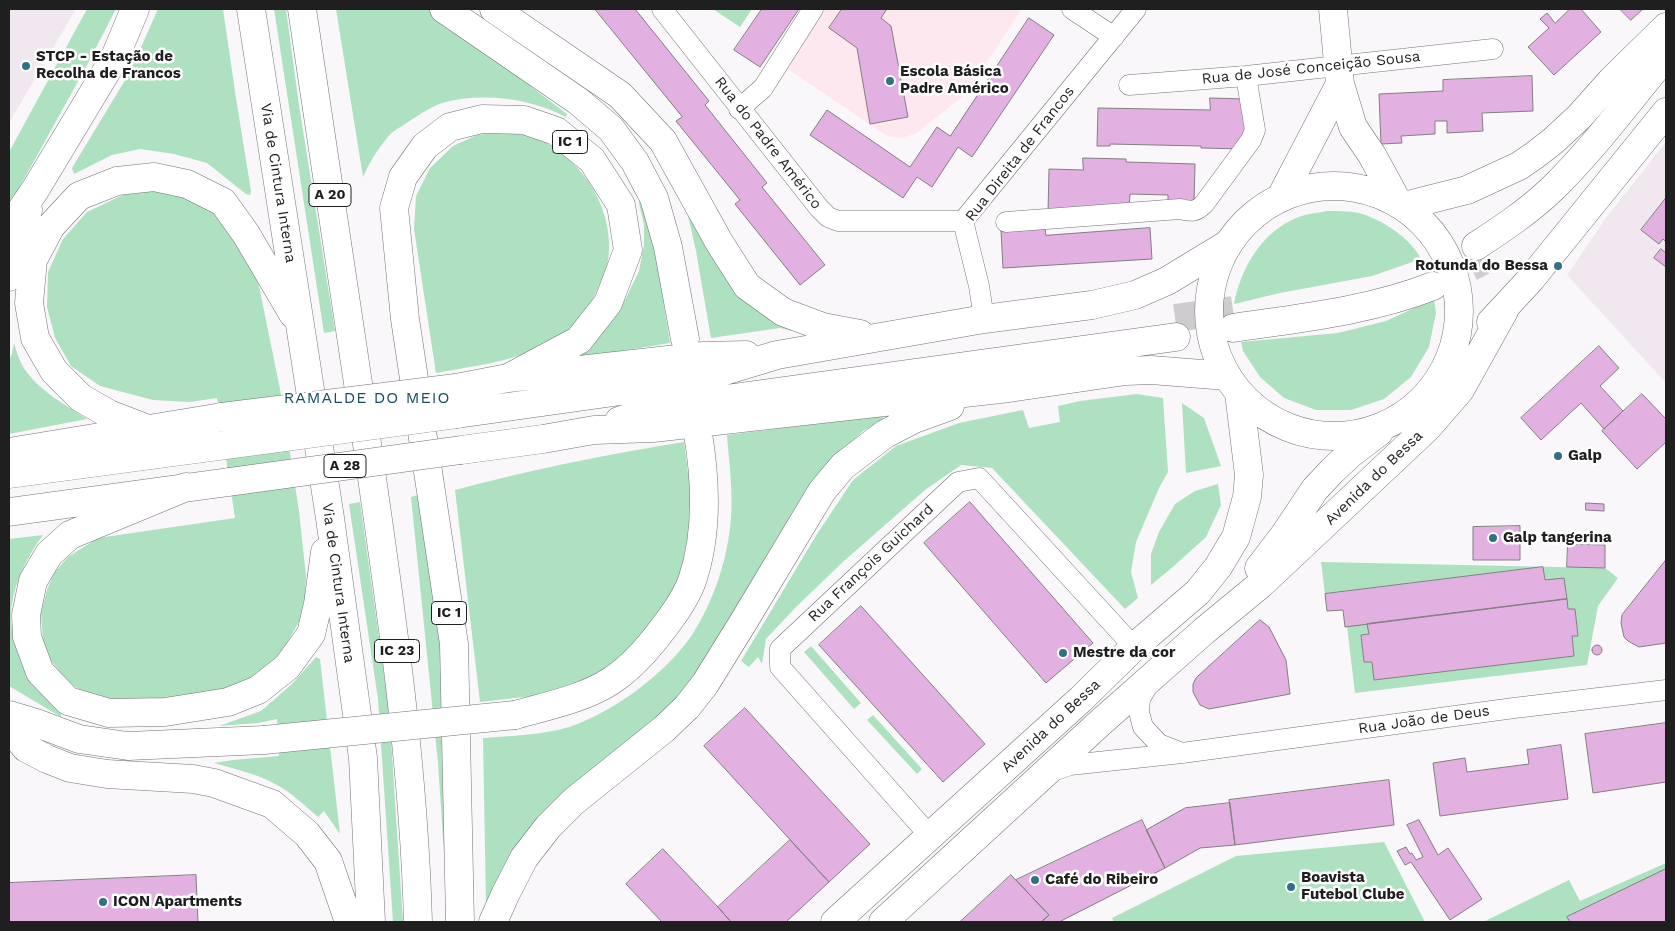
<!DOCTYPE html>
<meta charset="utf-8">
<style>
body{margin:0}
#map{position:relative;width:1675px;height:931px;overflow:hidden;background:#faf7fa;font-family:"Work Sans",sans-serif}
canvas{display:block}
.frame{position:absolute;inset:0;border:10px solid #201f20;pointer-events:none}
</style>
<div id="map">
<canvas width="1675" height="931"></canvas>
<div class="frame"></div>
</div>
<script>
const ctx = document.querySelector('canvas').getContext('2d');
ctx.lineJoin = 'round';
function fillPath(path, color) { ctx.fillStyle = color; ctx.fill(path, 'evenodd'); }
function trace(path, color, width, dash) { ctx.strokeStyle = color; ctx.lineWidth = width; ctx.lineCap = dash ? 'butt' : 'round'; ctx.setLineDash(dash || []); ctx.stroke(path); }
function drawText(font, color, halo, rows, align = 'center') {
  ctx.font = font + ' "Work Sans",sans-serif'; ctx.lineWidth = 5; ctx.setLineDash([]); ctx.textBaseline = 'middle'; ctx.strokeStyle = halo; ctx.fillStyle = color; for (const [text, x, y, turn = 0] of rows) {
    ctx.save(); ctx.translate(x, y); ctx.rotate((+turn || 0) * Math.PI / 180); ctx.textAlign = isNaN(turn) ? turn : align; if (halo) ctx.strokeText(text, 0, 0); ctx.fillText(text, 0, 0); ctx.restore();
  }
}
const built = new Path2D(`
 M 9,9 L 76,9 L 9,123 Z
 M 1666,142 L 1666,383 L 1567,275 L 1606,218 Z`);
const education = new Path2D(`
 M 823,9 L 1022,9 L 965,95 L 915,134 L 901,138 L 887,136 L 786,68 Z`);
const green = new Path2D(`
 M 87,9 L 116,9 L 86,67 L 9,206 L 9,152 Z
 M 158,9 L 223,9 L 236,98 L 251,191 L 250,195 L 246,194 L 207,163 L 174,154 L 140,149 L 112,155 L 74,174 L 72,168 L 130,72 Z
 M 274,9 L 286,9 L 299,105 L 335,331 L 324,333 Z
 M 336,9 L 431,9 L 525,79 L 530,86 L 567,114 L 566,117 C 529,98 482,92 442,103 C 430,107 419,115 408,122 C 401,127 392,131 387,138 C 377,150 369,163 363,177 Z
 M 713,9 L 752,9 L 740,27 Z
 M 502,132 C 511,133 522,134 532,137 C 582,154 619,214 607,267 C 606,274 601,281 598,288 C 590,307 579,323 562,335 C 525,361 478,365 436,373 L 414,229 L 416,196 L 430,168 L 453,146 L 477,135 Z
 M 164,190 L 195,198 L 217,214 L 244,249 L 259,286 L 280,389 L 299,511 L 306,576 L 305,597 L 300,620 L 287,643 L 268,668 L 242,687 L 215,695 L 127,703 L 90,696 L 69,683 L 51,661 L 43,642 L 41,613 L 47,590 L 54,573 L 68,557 L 98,538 L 235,518 L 217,398 L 190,402 L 153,400 L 100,386 L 71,366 L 55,338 L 47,307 L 48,272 L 63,239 L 87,212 L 125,194 Z
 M 641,199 L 651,225 L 670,343 L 585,357 L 581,354 L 583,349 L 608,326 L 626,298 L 639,271 L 644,245 L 644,225 L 639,203 Z
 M 687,211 L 793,326 L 792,331 L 780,328 L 711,338 L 696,251 Z
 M 1327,211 C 1337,211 1349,211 1359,213 C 1381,219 1411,238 1421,259 L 1372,276 L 1280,293 L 1234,304 C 1241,268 1261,233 1296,218 C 1305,214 1317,213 1327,211 Z
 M 1434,299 L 1436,313 L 1429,347 L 1411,377 L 1384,399 L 1351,410 L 1316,410 L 1284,398 L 1260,377 L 1243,351 L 1241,342 L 1338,333 L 1386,321 Z
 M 14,343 C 17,353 20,363 26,371 C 41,392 66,405 87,419 L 9,434 L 9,361 L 12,353 Z
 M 1137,394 L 1163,398 L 1168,472 L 1159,488 L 1136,542 L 1131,572 L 1138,598 L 1125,609 L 992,468 L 961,465 L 925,490 L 844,561 L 797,606 L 766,639 L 762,664 L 758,657 L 749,667 L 741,661 L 817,534 L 853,480 L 896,446 L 959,423 L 1023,410 L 1029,428 L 1060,422 L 1058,406 L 1080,401 Z
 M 1182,403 L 1204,418 L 1221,466 L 1186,473 Z
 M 880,414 L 884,417 L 880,422 L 863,431 L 834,459 L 699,681 L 486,905 L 483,738 C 511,736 542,735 569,727 C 614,712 665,674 692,635 C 714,601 728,558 731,518 C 733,490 729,462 727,435 L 863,418 Z
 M 684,442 L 688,473 L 693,474 L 695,486 L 684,573 L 660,618 L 619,660 L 594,676 L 568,687 L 541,695 L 480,702 L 455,490 C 529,470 608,454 684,442 Z
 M 1218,484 L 1221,505 L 1206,537 L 1174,566 L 1151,585 L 1151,554 L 1159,532 L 1175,504 L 1195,491 Z
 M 421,494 L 442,643 L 450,853 L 444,854 L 438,763 L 411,497 Z
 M 360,502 L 389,709 L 403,922 L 393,922 L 378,699 L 349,504 Z
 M 43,535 C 25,559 3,603 14,634 C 17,642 24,649 28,656 C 39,673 50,691 62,708 L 61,717 L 9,686 L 9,539 Z
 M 1321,562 L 1605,568 L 1618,578 L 1598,606 L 1587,665 L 1355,693 L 1347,626 L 1367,624 L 1369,634 L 1361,635 L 1364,662 L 1372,662 L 1375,680 L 1574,656 L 1572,636 L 1578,635 L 1575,609 L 1568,609 L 1564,578 L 1545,580 L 1543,567 L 1325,594 Z
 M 811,646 L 861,703 L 854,709 L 804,652 Z
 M 316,657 L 320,659 L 340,834 L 324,811 L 318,817 C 305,806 292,793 277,785 C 258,774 235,769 214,763 L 233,760 L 279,756 L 277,719 L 258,723 L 219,726 L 261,711 L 292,684 Z
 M 873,715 L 922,769 L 917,774 L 867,720 Z
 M 1384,842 L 1425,922 L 1114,922 L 1112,918 L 1236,856 Z
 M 1666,863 L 1666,922 L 1483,922 L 1569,880 L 1580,901 Z`);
const building = new Path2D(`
 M 595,9 L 635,9 L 709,101 L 705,105 L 767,183 L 762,187 L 825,265 L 800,285 L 735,204 L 740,200 L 676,121 L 682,117 Z
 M 762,9 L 799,9 L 760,67 L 734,50 Z
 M 842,9 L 887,9 L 881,18 L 891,26 L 908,117 L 870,124 L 857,48 L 829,28 Z
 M 1570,9 L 1581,9 L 1601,32 L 1554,75 L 1528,47 L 1549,28 L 1540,19 L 1547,13 L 1555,23 Z
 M 1620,9 L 1643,9 L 1631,20 Z
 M 1029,18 L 1054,35 L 972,157 L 958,147 L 932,187 L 917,177 L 903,198 L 810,135 L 827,110 L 910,167 L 937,127 L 950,136 Z
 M 1532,76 L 1533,111 L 1482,113 L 1483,131 L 1447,133 L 1447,121 L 1435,121 L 1435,134 L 1401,136 L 1402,143 L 1381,144 L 1379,94 L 1443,91 L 1443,80 Z
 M 1210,98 L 1246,99 L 1245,149 L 1201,148 L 1201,146 L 1110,144 L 1110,146 L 1097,146 L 1098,108 L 1210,110 Z
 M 1083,158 L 1126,159 L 1126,162 L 1195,164 L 1194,203 L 1168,202 L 1168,195 L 1130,194 L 1129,209 L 1048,213 L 1049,169 L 1083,170 Z
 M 1666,198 L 1666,242 L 1663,239 L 1659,244 L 1641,230 Z
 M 1150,228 L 1152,259 L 1003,268 L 1001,231 L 1045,229 L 1046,235 Z
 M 1661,249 L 1666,253 L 1666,267 L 1654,258 Z
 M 1599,346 L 1619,368 L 1600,386 L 1623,411 L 1604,429 L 1581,403 L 1541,440 L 1521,418 Z
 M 1642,394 L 1666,419 L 1666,442 L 1637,469 L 1602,431 Z
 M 970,502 L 1093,643 L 1046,683 L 924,543 Z
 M 1586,503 L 1604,504 L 1604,511 L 1586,510 Z
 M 1520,526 L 1520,560 L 1473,560 L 1473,527 Z
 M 1568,544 L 1605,545 L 1605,568 L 1567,567 Z
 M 1666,560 L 1666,643 L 1639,647 L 1628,641 L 1624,637 L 1621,623 L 1622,615 Z
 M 1543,567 L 1545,580 L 1564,578 L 1567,599 L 1345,627 L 1343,610 L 1327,611 L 1325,594 Z
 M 1567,599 L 1568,609 L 1575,609 L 1578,636 L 1572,636 L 1574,656 L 1374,680 L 1372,662 L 1364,662 L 1361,635 L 1369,634 L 1367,624 Z
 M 861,606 L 985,744 L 943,782 L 819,645 Z
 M 1260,620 L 1269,627 L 1286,660 L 1290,694 L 1209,709 L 1200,705 L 1193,692 L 1193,684 L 1196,678 Z
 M1592 650a5 5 0 1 1 10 0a5 5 0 1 1-10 0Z
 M 745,708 L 870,844 L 829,882 L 704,746 Z
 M 1666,723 L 1666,782 L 1593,793 L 1585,734 Z
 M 1561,745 L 1568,799 L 1440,816 L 1433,763 L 1465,758 L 1467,772 L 1529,764 L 1527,750 Z
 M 1389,780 L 1394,825 L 1235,845 L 1229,800 Z
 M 1230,803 L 1235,845 L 1200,848 L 1165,868 L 1146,830 L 1185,808 Z
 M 1142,820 L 1165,868 L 1059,922 L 1041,922 L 1049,915 L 1016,880 Z
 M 1419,820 L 1438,855 L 1448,848 L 1482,899 L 1450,920 L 1411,862 L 1405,865 L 1397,851 L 1406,847 L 1410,854 L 1412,853 L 1416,860 L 1423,857 L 1407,825 Z
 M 790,840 L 829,882 L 786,922 L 731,922 L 718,907 Z
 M 663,849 L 718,907 L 731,922 L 662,922 L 626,884 Z
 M 1666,869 L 1666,922 L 1570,922 L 1567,917 Z
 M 196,875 L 198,922 L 9,922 L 9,883 Z
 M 1011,875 L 1049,915 L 1041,922 L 960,922 Z`);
const highwayTunnel = new Path2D(`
 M 1433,286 L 1483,261
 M 1175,318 L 1233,310`);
const street = new Path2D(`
 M 662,9 L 819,208 L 828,217 L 838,221 L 963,221
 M 1072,9 L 1114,37
 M 1129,85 L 1246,76 L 1493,49
 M 739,109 L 763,88 L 813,9
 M 963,221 L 1136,9
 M 963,221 L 979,286 L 984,319
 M 1006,222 L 1180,209 C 1191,212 1196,212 1204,204 L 1251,140 L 1255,130 L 1246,76
 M 1149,683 L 1140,699 L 1139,712 L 1143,727 L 1159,744 L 1182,753
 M 1048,773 L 1070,765 L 1182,753 L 1514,708 L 1666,690
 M 930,836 L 780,667 L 780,649 L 958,482 L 979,478 L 1134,647`);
const secondary = new Path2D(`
 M 1333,9 L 1340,84 L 1353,127 L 1372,155 L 1397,201
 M1209 311a125 125 0 1 1 250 0a125 125 0 1 1-250 0Z
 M 1281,197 L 1340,84
 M 1404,206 L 1467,190 L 1519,166 L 1535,155 L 1553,141 L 1579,117 L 1612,80 L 1666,27
 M 1491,322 L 1531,279 L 1666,112
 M 1259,568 L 1285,534 L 1315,489 L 1332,471 L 1350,454 L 1379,432
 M 835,922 L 1081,699 L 1134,647 L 1198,592 L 1218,567 L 1236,537 L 1247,497 L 1249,475 L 1239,393
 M 883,922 L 1101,722 L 1204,631 L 1261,584 L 1427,428 L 1460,390 L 1504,311`);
const highway = new Path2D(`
 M 251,9 L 330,518 L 363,758 L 371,922
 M 302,9 C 326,167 350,326 373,485 C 394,630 414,776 418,922
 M 444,9 L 578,101 L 611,129 L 635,162 L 654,198 L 668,247 L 685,339
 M 494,9 L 620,95 L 663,141 L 719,242 L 747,286 L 783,312 L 823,327 L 860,334
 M 9,228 L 35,190 L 115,57 L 135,9
 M 1476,246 C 1502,229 1529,211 1552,189 C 1594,148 1629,100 1666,56
 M 9,277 L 11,265 L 28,210
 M 1233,328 C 1301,318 1369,311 1433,286
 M 456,388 L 508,378 L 704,356 L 746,355
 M 457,414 L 614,392 L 704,377 L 777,355 L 984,319 L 1092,305 L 1135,295 L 1167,281 L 1228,244
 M 619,421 L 653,409 L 1176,337
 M 148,429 L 109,414 L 81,398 L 54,371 L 35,338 L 29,303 L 33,260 L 51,226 L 79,196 L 117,181 L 154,177 L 187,184 L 223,202 L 246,234 L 293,314
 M 461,450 L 543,439 L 594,430 L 653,428 L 1009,388 L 1126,371 L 1151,370 L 1227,376
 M 9,452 L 222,417
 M 9,474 L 226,445
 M 186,487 L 70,535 L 49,554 L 33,581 L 26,615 L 27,637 L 40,672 L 68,701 L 109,713 L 165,712 L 228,702 L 258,690 L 287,667 L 311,634 L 318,604 L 325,552
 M 9,512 L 229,482
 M 9,715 L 39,724 L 79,739 L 128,746 L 264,740
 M 515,715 C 547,706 583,699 611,681 C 628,670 643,654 655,639 C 669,621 684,602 692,581 C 708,534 706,482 698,434
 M 9,728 L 26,748 L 47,759 L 70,768 L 107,774 L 193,779 L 214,783 L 272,804 L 307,834 L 328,861 L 349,922
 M 460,922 L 454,644 L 405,319 L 394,208 L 403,177 L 425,146 L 450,127 L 482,119 L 524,120 L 556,131 L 592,160 L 621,205 L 628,250 L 608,303 L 579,340 L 508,378
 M 493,922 L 505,895 L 524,858 L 548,827 L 573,802 L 664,729 L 687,707 L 705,684 L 744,621 L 822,491 L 843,466 L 885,434 L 914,419 L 950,406`);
const highwayBridge = new Path2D(`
 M 222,417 L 456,388
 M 226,445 L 457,414
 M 229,482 L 461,450
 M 264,740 L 515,715`);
const markers = [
 [26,66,5,"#317185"],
 [890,81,5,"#317185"],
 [1558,266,5,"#317185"],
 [1558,456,5,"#317185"],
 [1493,538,5,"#317185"],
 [1063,653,5,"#317185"],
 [1035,880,5,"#317185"],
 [1291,887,5,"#317185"],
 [103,902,5,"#317185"]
];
const shields = [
 [570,142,35],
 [330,195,42],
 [345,466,42],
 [449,613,35],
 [397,651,45]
];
const shieldNames = [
 ["IC 1",570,142],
 ["A 20",330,195],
 ["A 28",345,466],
 ["IC 1",449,613],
 ["IC 23",397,651]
];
const poiNames = [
 ["STCP - Estação de",36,57],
 ["Recolha de Francos",36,74],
 ["Escola Básica",900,72],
 ["Padre Américo",900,89],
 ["Rotunda do Bessa",1548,266,"right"],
 ["Galp",1568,456],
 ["Galp tangerina",1503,538],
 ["Mestre da cor",1073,653],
 ["Boavista",1301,878],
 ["Futebol Clube",1301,895],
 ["Café do Ribeiro",1045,880],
 ["ICON Apartments",113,902]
];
const streetNames = [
 ["Rua de José Conceição Sousa",1311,68,-6],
 ["Rua do Padre Américo",768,143,52],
 ["Rua Direita de Francos",1020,154,-52],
 ["Via de Cintura Interna",278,183,81],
 ["Avenida do Bessa",1374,478,-44],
 ["Rua François Guichard",871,563,-43],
 ["Via de Cintura Interna",338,583,82],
 ["Rua João de Deus",1424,720,-8],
 ["Avenida do Bessa",1051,726,-43]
];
const neighbourhoodNames = [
 ["RAMALDE DO MEIO",367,398]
];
fillPath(built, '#f0e7ef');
fillPath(education, '#fde8ef');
fillPath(green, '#aee1c0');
fillPath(building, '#e3b1e1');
trace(building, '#817e81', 1);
trace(highwayTunnel, '#ceccce', 28, [28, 14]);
trace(street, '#747274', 21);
trace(secondary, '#747274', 29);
trace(highway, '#747274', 29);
trace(street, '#fff', 20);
trace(secondary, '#fff', 28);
trace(highway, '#fff', 28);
trace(highwayBridge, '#747274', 29, []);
trace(highwayBridge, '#fff', 28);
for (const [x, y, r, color] of markers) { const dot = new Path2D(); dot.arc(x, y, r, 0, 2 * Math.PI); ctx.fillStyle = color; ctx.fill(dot); trace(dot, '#fff', 2); }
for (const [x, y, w] of shields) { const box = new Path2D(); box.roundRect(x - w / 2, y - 11.5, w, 23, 4); ctx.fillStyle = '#fff'; ctx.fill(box); trace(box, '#201f20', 1); }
drawText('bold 14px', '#201f20', null, shieldNames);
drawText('bold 15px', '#201f20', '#fff', poiNames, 'left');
drawText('15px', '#201f20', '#fff', streetNames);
ctx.letterSpacing = '1px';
drawText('16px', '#1a4e5e', '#fff', neighbourhoodNames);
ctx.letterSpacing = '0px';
</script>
